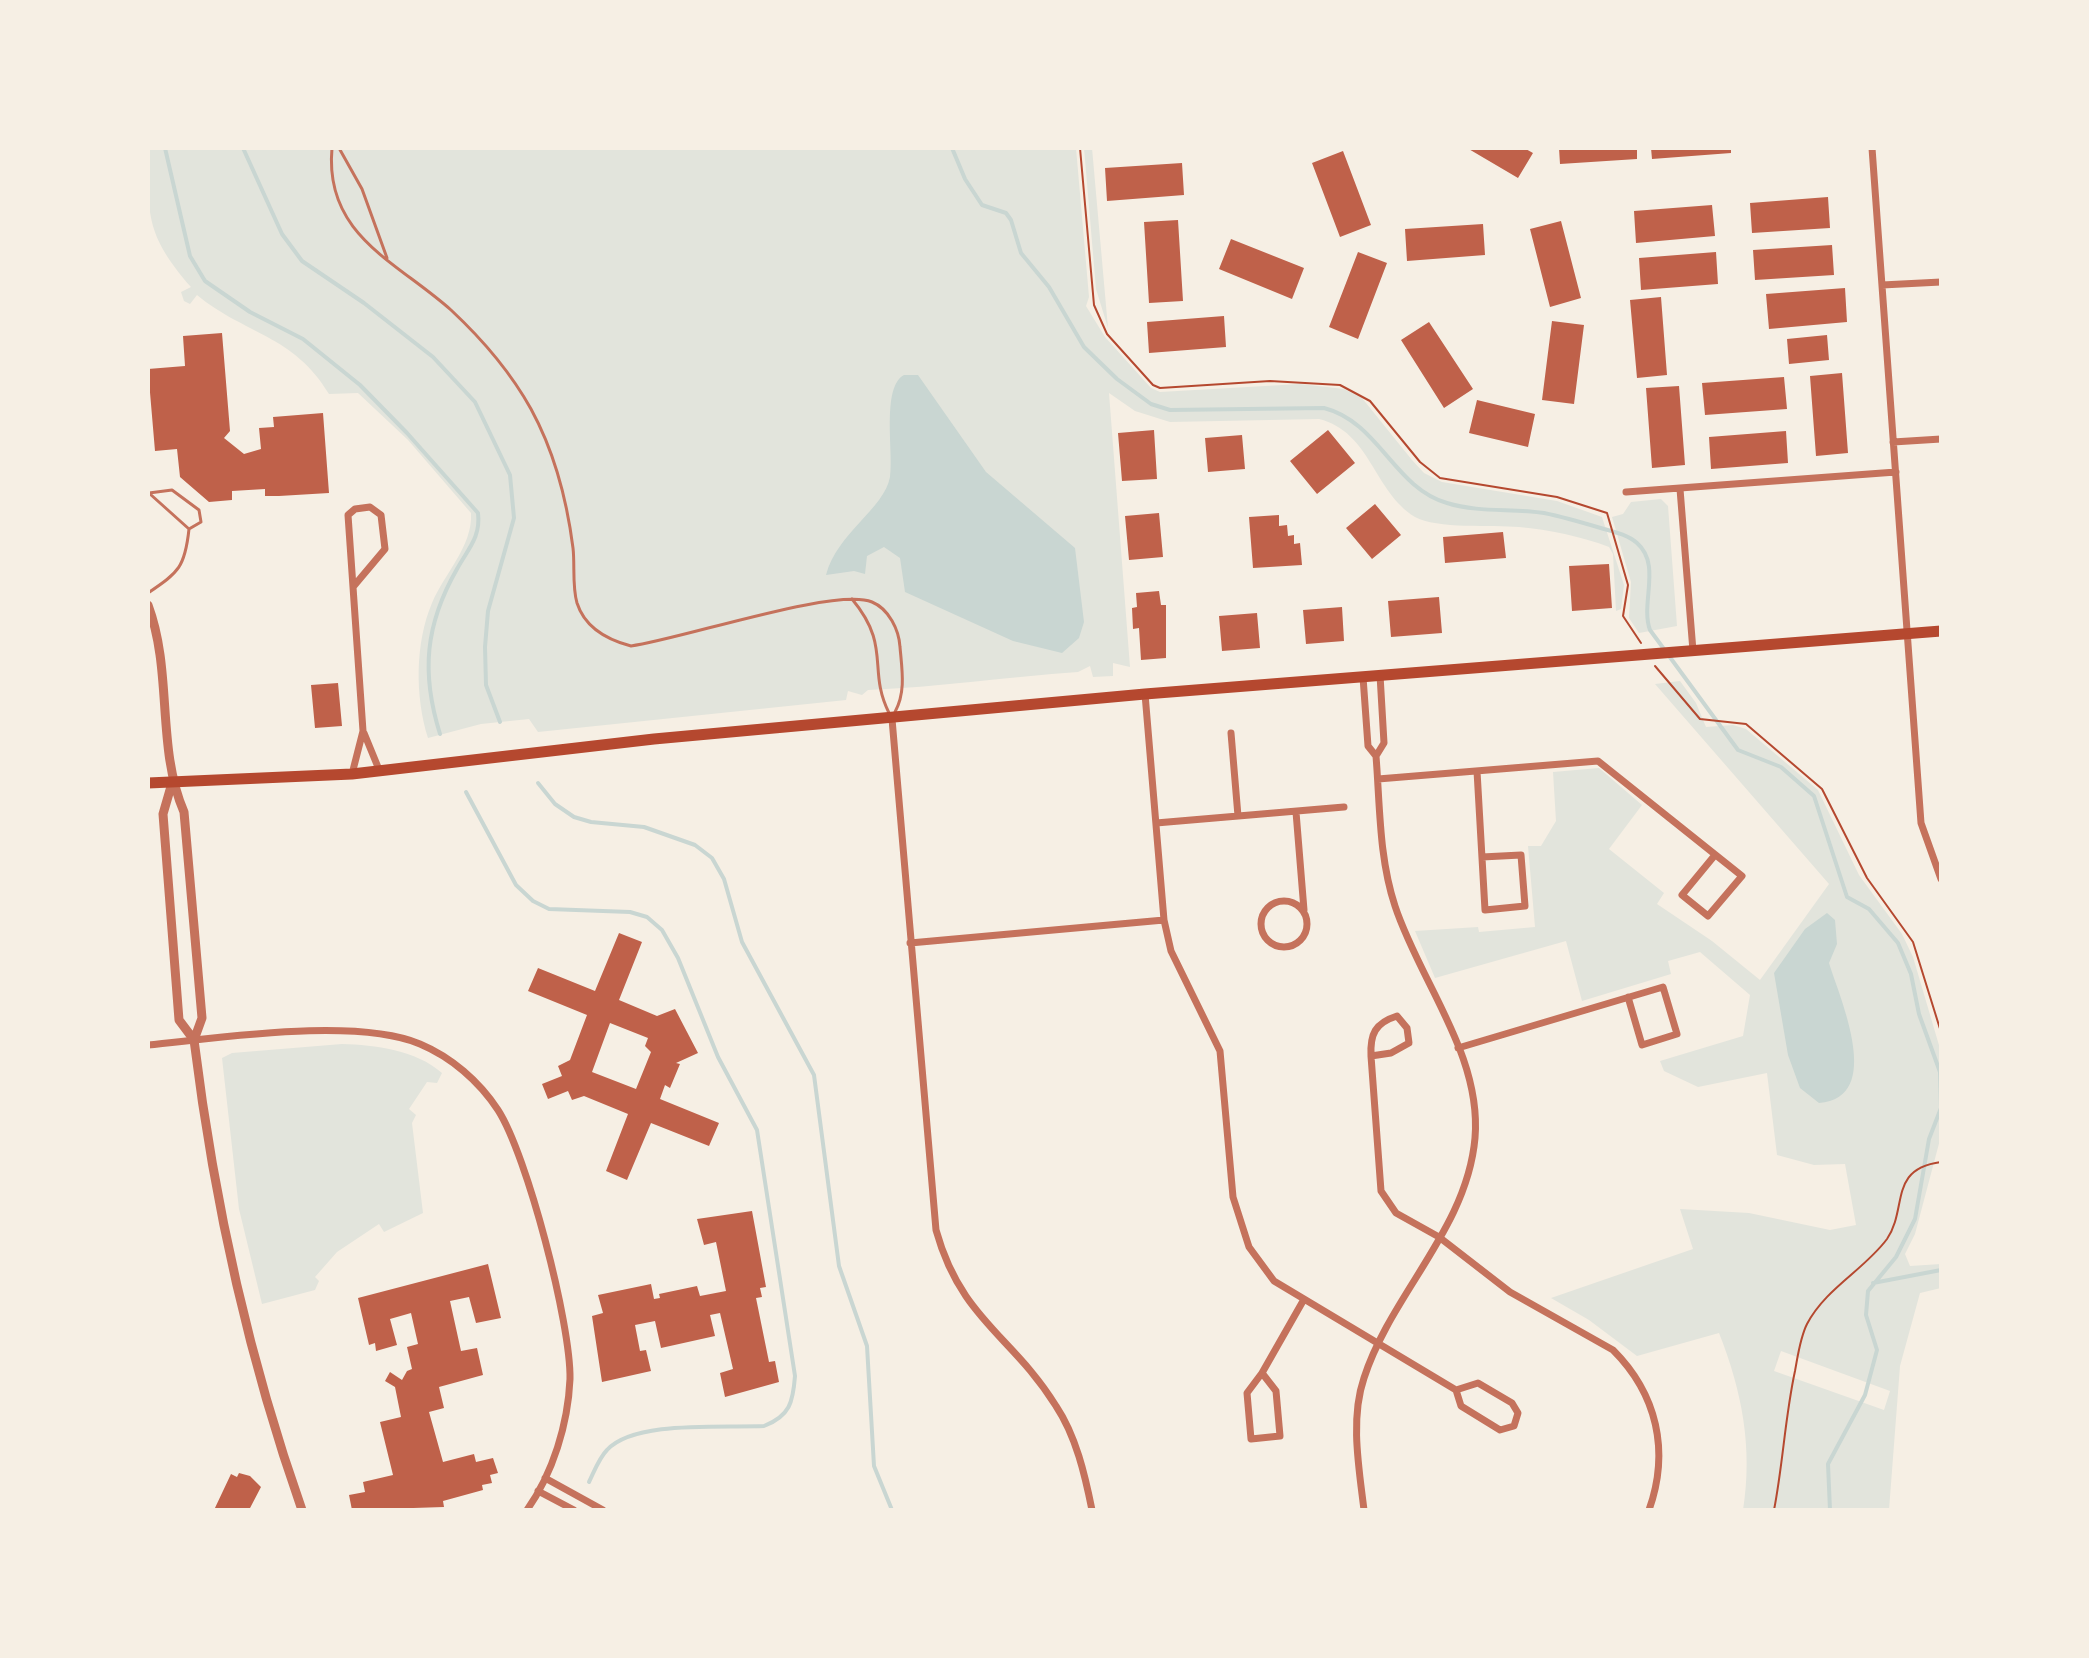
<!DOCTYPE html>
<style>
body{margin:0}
#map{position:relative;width:2089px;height:1658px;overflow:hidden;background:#f6efe4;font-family:Montserrat,sans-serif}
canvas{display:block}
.frame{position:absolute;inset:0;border:150px solid #f6efe4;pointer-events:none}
</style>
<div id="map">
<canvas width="2089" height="1658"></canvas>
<div class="frame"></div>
</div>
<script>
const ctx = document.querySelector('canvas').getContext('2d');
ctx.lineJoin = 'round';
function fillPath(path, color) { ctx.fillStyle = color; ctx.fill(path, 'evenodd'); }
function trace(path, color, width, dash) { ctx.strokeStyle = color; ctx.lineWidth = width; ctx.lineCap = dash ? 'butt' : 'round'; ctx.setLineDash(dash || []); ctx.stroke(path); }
const green = new Path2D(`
 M 148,148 L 1076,148 L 1089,297 L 1086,306 L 1105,337 L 1151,388 L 1160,392 L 1300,384 L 1344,389 L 1362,398 L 1412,460 L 1424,473 L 1442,482 L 1557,501 L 1602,517 L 1624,585 L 1621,609 L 1616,611 L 1613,554 L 1609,547 C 1580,536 1550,530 1519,527 C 1493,525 1436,529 1415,517 C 1373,491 1371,432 1319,419 L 1170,422 L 1135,411 L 1109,393 L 1130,667 L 1113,663 L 1113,676 L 1093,677 L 1090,666 L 1078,672 C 1008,677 938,687 868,690 L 862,695 L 848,691 L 846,700 L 538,732 L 529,719 L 481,724 L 428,738 C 415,697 415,643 432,603 C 444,574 473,546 471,513 L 408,440 L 358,393 L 329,394 C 294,335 244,334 197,295 L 190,304 L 184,301 L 181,292 L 191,287 C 145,234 148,215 148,148 Z
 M 1084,148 L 1092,148 L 1108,328 L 1096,289 Z
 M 1661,499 L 1668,506 L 1677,626 L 1639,633 L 1629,618 L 1631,582 L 1612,517 L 1623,514 L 1631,502 Z
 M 1680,681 L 1696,703 L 1706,727 L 1733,725 L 1746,729 L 1818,790 L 1859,875 L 1902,934 L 1913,957 L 1941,1052 L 1941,1136 L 1915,1234 L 1905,1254 L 1910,1266 L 1941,1264 L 1941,1288 L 1920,1293 L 1900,1366 L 1889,1510 L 1743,1510 C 1753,1448 1742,1391 1719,1333 L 1637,1356 L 1589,1320 L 1551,1298 L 1693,1249 L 1680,1209 L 1749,1213 L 1830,1230 L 1856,1225 L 1845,1164 L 1814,1165 L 1777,1155 L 1767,1073 L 1698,1087 L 1664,1071 L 1660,1061 L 1743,1036 L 1750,995 L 1700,952 L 1668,961 L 1671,974 L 1582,1001 L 1566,941 L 1435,978 L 1415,931 L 1478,927 L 1479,932 L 1535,927 L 1528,846 L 1541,846 L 1556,821 L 1553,772 L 1599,768 L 1642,805 L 1609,849 L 1664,893 L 1657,904 L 1712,941 L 1760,980 L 1829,884 L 1655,684 ZM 1781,1351 L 1890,1391 L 1884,1410 L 1774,1371 Z
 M 342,1044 C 375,1045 416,1050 442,1073 L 437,1083 L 427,1082 L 409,1109 L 416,1115 L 412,1123 L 423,1213 L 384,1232 L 379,1224 L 337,1252 L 315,1277 L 319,1281 L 315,1290 L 262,1304 L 239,1209 L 222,1058 L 232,1053 Z`);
const water = new Path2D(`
 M 904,375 L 918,375 L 986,472 L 1075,548 L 1084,622 L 1079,638 L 1062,653 L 1013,641 L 905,592 L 900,558 L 884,547 L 867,556 L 865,574 L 854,571 L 826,575 C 837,533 884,509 890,477 C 894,454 881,387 904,375 Z
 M 1827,913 L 1835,920 L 1837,944 L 1829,963 C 1840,999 1885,1098 1819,1103 L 1800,1088 L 1788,1055 L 1774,973 L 1805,929 Z`);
const stream = new Path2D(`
 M 165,148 L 190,256 L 205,281 L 250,312 L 303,339 L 360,385 L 407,433 L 478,513 C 481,537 468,549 457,569 C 425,625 421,673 440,734
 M 243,148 L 282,234 L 302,261 L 364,303 L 433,357 L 475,402 L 510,475 L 514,518 L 488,611 L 485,647 L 486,685 L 500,722
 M 952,148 L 965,179 L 982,205 L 1006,213 L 1011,220 L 1021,253 L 1049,287 L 1084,347 L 1117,379 L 1151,404 L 1170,410 L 1324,408 C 1379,422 1394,488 1447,503 C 1479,513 1512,508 1544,513 C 1564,517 1584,523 1604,529 C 1615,532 1628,535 1637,543 C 1662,565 1640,603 1650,630 L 1738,750 L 1781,767 L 1814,796 L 1847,897 L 1869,909 L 1898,943 L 1911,974 L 1919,1014 L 1940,1072 L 1941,1108 L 1929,1139 L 1915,1219 L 1896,1257 L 1868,1291 L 1866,1315 L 1877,1350 L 1865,1395 L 1828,1464 L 1830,1510
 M 538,783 L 555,804 L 574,817 L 591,822 L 644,827 L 695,845 L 712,858 L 724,879 L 742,942 L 814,1075 L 839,1266 L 867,1346 L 874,1466 L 892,1510
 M 466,792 L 516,885 L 533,901 L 549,909 L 630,912 L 647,917 L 662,930 L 678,958 L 718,1057 L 757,1130 L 795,1376 C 793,1402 790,1416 764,1426 C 723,1428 634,1420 607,1450 C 599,1458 594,1472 589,1482
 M 1873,1283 L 1941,1270`);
const building = new Path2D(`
 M 1467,148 L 1524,148 L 1533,153 L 1518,178 Z
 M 1559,148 L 1637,148 L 1637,159 L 1560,164 Z
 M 1651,148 L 1731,148 L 1731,153 L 1652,159 Z
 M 1343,151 L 1371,225 L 1340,237 L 1312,163 Z
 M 1182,163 L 1184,195 L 1107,201 L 1105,168 Z
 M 1828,197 L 1830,228 L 1752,233 L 1750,203 Z
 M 1712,205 L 1715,236 L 1636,243 L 1634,211 Z
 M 1178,220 L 1183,301 L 1149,303 L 1144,222 Z
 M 1561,221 L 1581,298 L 1550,307 L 1530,229 Z
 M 1483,224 L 1485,255 L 1407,261 L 1405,229 Z
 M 1231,239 L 1304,268 L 1292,299 L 1219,269 Z
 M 1832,245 L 1834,275 L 1755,280 L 1753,250 Z
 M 1358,252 L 1387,263 L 1358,339 L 1329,327 Z
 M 1716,252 L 1718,284 L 1641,290 L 1639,258 Z
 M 1845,288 L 1847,322 L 1769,329 L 1766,294 Z
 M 1661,297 L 1667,375 L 1637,378 L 1630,300 Z
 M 1224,316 L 1226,347 L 1149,353 L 1147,322 Z
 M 1552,321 L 1584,325 L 1574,404 L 1542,400 Z
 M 1429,322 L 1473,389 L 1444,408 L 1401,340 Z
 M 222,333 L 230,431 L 224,438 L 244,454 L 261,449 L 259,428 L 274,427 L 273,417 L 323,413 L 329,493 L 279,496 L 265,496 L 265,489 L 232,491 L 232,500 L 209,502 L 180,477 L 177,449 L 155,451 L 148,369 L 185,366 L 183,336 Z
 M 1827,335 L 1829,360 L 1789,364 L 1787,339 Z
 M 1842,373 L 1848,453 L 1816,456 L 1810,376 Z
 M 1784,377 L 1787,409 L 1705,415 L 1702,383 Z
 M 1679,386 L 1685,465 L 1652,468 L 1646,388 Z
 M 1477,400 L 1535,414 L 1528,447 L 1469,433 Z
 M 1154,430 L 1157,479 L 1122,481 L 1118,433 Z
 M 1328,430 L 1355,463 L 1317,494 L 1290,461 Z
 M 1786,431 L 1788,463 L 1711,469 L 1709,437 Z
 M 1242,435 L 1245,469 L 1208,472 L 1205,438 Z
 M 1375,504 L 1401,535 L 1372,559 L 1346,528 Z
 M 1159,513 L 1163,557 L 1129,560 L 1125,516 Z
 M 1279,515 L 1279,526 L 1287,525 L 1288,536 L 1294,535 L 1294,544 L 1300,543 L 1302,565 L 1253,568 L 1249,517 Z
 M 1503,532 L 1506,558 L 1445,563 L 1443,537 Z
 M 1609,564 L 1612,608 L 1572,611 L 1569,566 Z
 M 1159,591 L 1161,605 L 1166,605 L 1166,658 L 1141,660 L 1139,628 L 1133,629 L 1132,608 L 1137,607 L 1136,593 Z
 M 1439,597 L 1442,633 L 1391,637 L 1388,601 Z
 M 1342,607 L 1344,641 L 1306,644 L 1303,610 Z
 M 1257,613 L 1260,648 L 1222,651 L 1219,616 Z
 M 338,683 L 342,726 L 315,728 L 311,685 Z
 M 619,933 L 642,942 L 619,1000 L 657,1016 L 675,1009 L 698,1053 L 676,1063 L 680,1064 L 670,1088 L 665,1085 L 660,1099 L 719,1123 L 709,1146 L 651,1123 L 627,1180 L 606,1171 L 628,1114 L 584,1096 L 572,1100 L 568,1091 L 548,1099 L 542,1084 L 562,1076 L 558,1066 L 570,1060 L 587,1015 L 528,991 L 538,968 L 595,991 ZM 610,1023 L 648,1038 L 645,1046 L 651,1052 L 636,1089 L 592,1072 Z
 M 752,1211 L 766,1287 L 760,1288 L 762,1297 L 756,1298 L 769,1362 L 775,1361 L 779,1382 L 725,1397 L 720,1373 L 733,1369 L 720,1313 L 710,1315 L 715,1336 L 661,1348 L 655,1321 L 635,1325 L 640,1351 L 646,1350 L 651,1371 L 602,1382 L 592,1316 L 603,1313 L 598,1295 L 651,1284 L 654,1299 L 660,1298 L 659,1294 L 697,1286 L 700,1296 L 726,1291 L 716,1242 L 704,1245 L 697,1219 Z
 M 488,1264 L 501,1318 L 476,1323 L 469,1297 L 450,1301 L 461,1351 L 477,1348 L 483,1375 L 439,1387 L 444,1408 L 429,1412 L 443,1462 L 474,1454 L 476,1462 L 493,1458 L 498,1473 L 490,1475 L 492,1483 L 482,1485 L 483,1490 L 443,1501 L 444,1507 L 352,1510 L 349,1495 L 365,1492 L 363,1482 L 393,1475 L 380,1422 L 401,1417 L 395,1387 L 385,1381 L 390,1372 L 402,1380 L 407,1371 L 412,1369 L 407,1347 L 418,1344 L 411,1313 L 390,1319 L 397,1345 L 376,1351 L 375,1343 L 369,1345 L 358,1298 Z
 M 239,1473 L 250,1476 L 261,1487 L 249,1510 L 214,1510 L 231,1474 L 237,1477 Z`);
const path = new Path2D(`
 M 1080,148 L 1094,305 L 1107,334 L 1153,385 L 1160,388 L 1270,381 L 1340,385 L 1370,401 L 1420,462 L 1440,478 L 1557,497 L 1607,513 L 1628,585 L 1623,616 L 1641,643
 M 1655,666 L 1700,719 L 1746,724 L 1822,789 L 1867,878 L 1913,942 L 1941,1032
 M 1774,1510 C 1783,1464 1785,1417 1795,1371 C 1798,1355 1800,1338 1807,1324 C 1826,1288 1864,1270 1887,1239 C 1908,1208 1888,1169 1941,1162`);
const service = new Path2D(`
 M 332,148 C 324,235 396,261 451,310 C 481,338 511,373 531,409 C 554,451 567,501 573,548 C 575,565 572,586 577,603 C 585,628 608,640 631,646 C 682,639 835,587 872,602 C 889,609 899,630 900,647 C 902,670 906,692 895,712
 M 339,148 L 362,189 L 387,258
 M 149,493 L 172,490 L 199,510 L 201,522 L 189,529
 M 150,494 L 189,529
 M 148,593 C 179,572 185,567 189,529
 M 852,599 C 892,647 867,669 889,713`);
const minor = new Path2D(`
 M 1872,148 L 1921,823 L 1941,879
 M 1882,285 L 1941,282
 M 1893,442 L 1941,439
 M 1680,489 L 1693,651
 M 1626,492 L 1896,472
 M 1363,677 L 1368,746 L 1376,756
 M 1145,694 L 1164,920 L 1171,951 L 1220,1051 L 1233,1197 L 1249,1247 L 1274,1281 L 1456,1390 L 1461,1406 L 1500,1430 L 1514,1426 L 1518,1413 L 1512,1403 L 1478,1383 L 1456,1390
 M 892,719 L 936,1230 C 961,1320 1013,1336 1056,1406 C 1076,1436 1085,1475 1092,1510
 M 364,733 L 380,772
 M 1231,733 L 1238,816
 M 1477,771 L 1485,910 L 1525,906 L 1521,855 L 1482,857
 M 352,774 L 363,731 L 353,587 L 385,549 L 381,515 L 370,507 L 355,509 L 348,515 L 353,587
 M 1378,779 L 1598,761 L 1742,876 L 1708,916 L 1682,895 L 1715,855
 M 1296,812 L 1304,910
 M 1156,823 L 1344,807
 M1261 924a23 23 0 1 1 46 0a23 23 0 1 1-46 0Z
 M 910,943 L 1164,920
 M 1397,1016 L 1407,1028 L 1409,1043 L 1391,1053 L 1371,1056 C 1370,1034 1375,1023 1397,1016 Z
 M 148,1045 C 220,1038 355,1017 420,1044 C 451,1057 479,1081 498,1110 C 527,1155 571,1324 570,1379 C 568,1424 553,1473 527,1510
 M 1458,1048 L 1663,987 L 1677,1034 L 1642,1045 L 1628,997
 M 1371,1056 L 1381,1191 L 1396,1213 L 1439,1237 L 1510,1292 L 1613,1350 C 1657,1394 1670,1451 1649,1510
 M 1262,1373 L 1276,1391 L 1280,1436 L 1251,1439 L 1247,1393 Z
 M 1262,1373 L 1303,1301
 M 545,1478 L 603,1510
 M 538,1491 L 574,1510
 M 1364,1510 C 1359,1468 1350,1419 1364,1378 C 1391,1294 1467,1229 1475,1138 C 1482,1055 1420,982 1395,906 C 1379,858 1380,806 1376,756 L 1384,743 L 1380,675`);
const tertiary = new Path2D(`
 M 148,605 C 173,672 156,747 184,812 L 202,1018 L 194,1040 C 214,1202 248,1357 302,1510
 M 172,783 L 163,814 L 179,1020 L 194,1040`);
const primary = new Path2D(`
 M 148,783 L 352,774 L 654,739 L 1145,694 L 1941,631`);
fillPath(green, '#e2e4dc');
fillPath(water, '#c9d6d2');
trace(stream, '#c9d6d2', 4);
fillPath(building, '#bf614a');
trace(path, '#b5482f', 2);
trace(service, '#c5725c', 3);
trace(minor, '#c5725c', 7);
trace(tertiary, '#c5725c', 9);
trace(primary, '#b5482f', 11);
</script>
